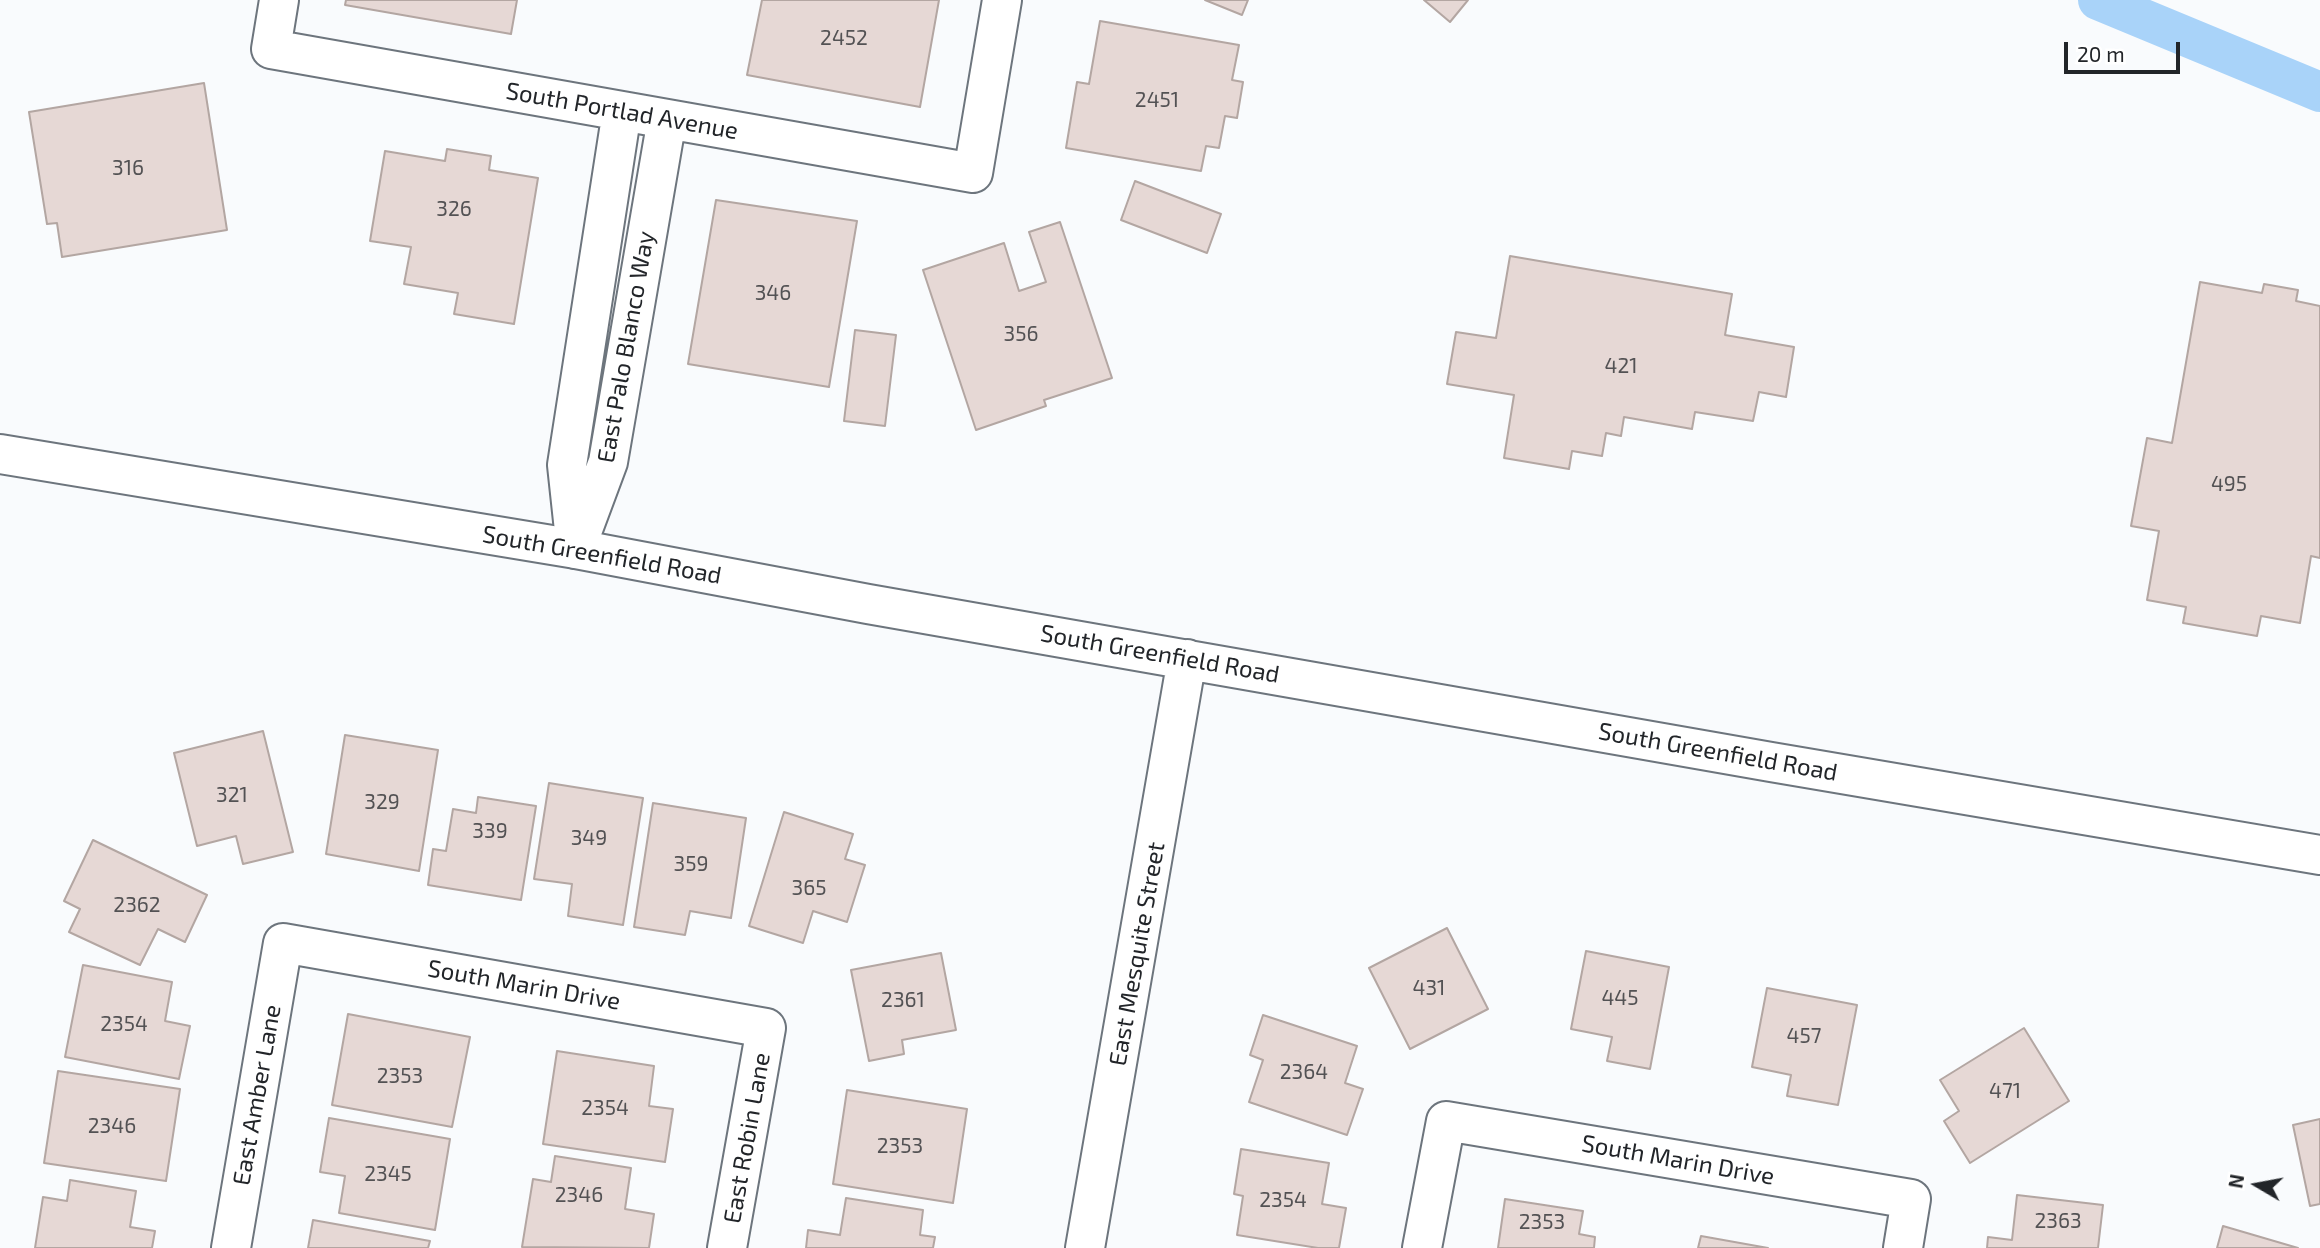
<!DOCTYPE html>
<style>
body{margin:0}
#map{position:relative;width:2320px;height:1248px;overflow:hidden;background:#f9fbfd;font-family:"Exo 2",sans-serif}
canvas{display:block}
.north{position:absolute;left:2222px;top:1150px;width:70px;height:70px;-webkit-text-stroke:5px #fff;paint-order:stroke;rotate:280deg;font-size:19px;font-weight:700;line-height:28px;text-align:center;color:#222529}
.north::after{content:'';display:block;margin:auto;width:24px;height:32px;background:#222529;clip-path:polygon(50% 0,100% 100%,50% 72%,0 100%)}
.scale{position:absolute;left:2064px;top:42px;width:116px;height:32px;box-sizing:border-box;border:4px solid #222529;border-top:0;padding-left:9px;font-size:21px;line-height:24px;white-space:nowrap;color:#222529;-webkit-text-stroke:5px #fff;paint-order:stroke}
</style>
<div id="map">
<canvas width="2320" height="1248"></canvas>
<div class="north">N</div>
<div class="scale">20 m</div>
</div>
<script>
const ctx = document.querySelector('canvas').getContext('2d');
ctx.lineJoin = 'round';
function trace(path, color, width, dash) { ctx.strokeStyle = color; ctx.lineWidth = width; ctx.lineCap = dash ? 'butt' : 'round'; ctx.setLineDash(dash || []); ctx.stroke(path); }
function fillPath(path, color) { ctx.fillStyle = color; ctx.fill(path, 'evenodd'); }
function drawText(font, color, halo, rows, align = 'center') {
  ctx.font = font + ' "Exo 2",sans-serif'; ctx.lineWidth = 6; ctx.setLineDash([]); ctx.textBaseline = 'middle'; ctx.strokeStyle = halo; ctx.fillStyle = color; for (const [text, x, y, turn = 0] of rows) {
    ctx.save(); ctx.translate(x, y); ctx.rotate((+turn || 0) * Math.PI / 180); ctx.textAlign = isNaN(turn) ? turn : align; if (halo) ctx.strokeText(text, 0, 0); ctx.fillText(text, 0, 0); ctx.restore();
  }
}
const canal = new Path2D(`
 M 2098,0 L 2320,92`);
const building = new Path2D(`
 M 346,0 L 517,0 L 511,34 L 345,5 Z
 M 762,0 L 939,0 L 920,107 L 747,75 Z
 M 1205,0 L 1248,0 L 1242,15 Z
 M 1424,0 L 1468,0 L 1450,22 Z
 M 1100,21 L 1239,45 L 1232,80 L 1243,82 L 1237,118 L 1225,116 L 1219,148 L 1206,146 L 1201,171 L 1066,148 L 1077,82 L 1089,84 Z
 M 204,83 L 227,230 L 62,257 L 57,223 L 47,224 L 29,112 Z
 M 447,149 L 491,156 L 489,170 L 538,178 L 514,324 L 454,314 L 458,293 L 404,284 L 411,247 L 370,241 L 385,151 L 445,161 Z
 M 1135,181 L 1221,214 L 1207,253 L 1121,220 Z
 M 716,200 L 857,221 L 829,387 L 688,364 Z
 M 1060,222 L 1112,378 L 1044,400 L 1046,406 L 976,430 L 923,270 L 1004,243 L 1019,291 L 1046,282 L 1029,232 Z
 M 1510,256 L 1732,294 L 1725,335 L 1794,347 L 1786,397 L 1759,392 L 1753,421 L 1695,412 L 1692,429 L 1624,417 L 1621,436 L 1606,433 L 1602,456 L 1572,451 L 1569,469 L 1504,458 L 1514,395 L 1447,384 L 1456,332 L 1496,338 Z
 M 2200,282 L 2262,293 L 2264,284 L 2298,290 L 2296,301 L 2320,306 L 2320,558 L 2311,556 L 2300,623 L 2261,616 L 2257,636 L 2183,623 L 2186,607 L 2147,600 L 2159,531 L 2131,526 L 2147,438 L 2172,443 Z
 M 855,330 L 896,335 L 885,426 L 844,421 Z
 M 263,731 L 293,852 L 243,864 L 236,836 L 197,846 L 174,753 Z
 M 345,735 L 438,750 L 419,871 L 326,854 Z
 M 549,783 L 643,798 L 623,925 L 568,916 L 572,884 L 534,879 Z
 M 478,797 L 536,806 L 521,900 L 428,885 L 433,849 L 446,851 L 453,809 L 476,813 Z
 M 653,803 L 746,818 L 731,918 L 690,911 L 685,935 L 634,927 Z
 M 784,812 L 853,834 L 845,859 L 865,865 L 847,922 L 813,911 L 803,943 L 749,926 Z
 M 93,840 L 207,895 L 185,942 L 158,929 L 140,965 L 69,932 L 80,909 L 64,901 Z
 M 1447,928 L 1488,1009 L 1410,1049 L 1369,968 Z
 M 1586,951 L 1669,967 L 1650,1069 L 1607,1061 L 1612,1037 L 1571,1029 Z
 M 941,953 L 956,1030 L 902,1040 L 904,1054 L 869,1061 L 851,970 Z
 M 83,965 L 172,982 L 165,1021 L 190,1026 L 179,1079 L 65,1057 Z
 M 1767,988 L 1857,1005 L 1838,1105 L 1787,1096 L 1791,1075 L 1752,1067 Z
 M 348,1014 L 470,1037 L 452,1127 L 332,1105 Z
 M 1263,1015 L 1357,1046 L 1345,1083 L 1363,1089 L 1347,1135 L 1249,1102 L 1263,1060 L 1250,1055 Z
 M 2024,1028 L 2069,1101 L 1970,1163 L 1944,1121 L 1959,1111 L 1940,1080 Z
 M 557,1051 L 654,1066 L 649,1106 L 673,1109 L 665,1162 L 543,1144 Z
 M 58,1071 L 180,1089 L 166,1181 L 44,1163 Z
 M 847,1090 L 967,1109 L 953,1203 L 833,1184 Z
 M 329,1118 L 450,1139 L 435,1230 L 339,1213 L 345,1176 L 320,1172 Z
 M 2320,1119 L 2320,1204 L 2310,1206 L 2293,1125 Z
 M 1241,1149 L 1329,1163 L 1322,1204 L 1346,1208 L 1339,1248 L 1318,1248 L 1237,1235 L 1243,1196 L 1234,1194 Z
 M 555,1156 L 631,1168 L 625,1209 L 654,1214 L 649,1248 L 522,1247 L 533,1179 L 551,1182 Z
 M 70,1180 L 136,1191 L 130,1227 L 155,1231 L 152,1248 L 35,1248 L 43,1197 L 67,1201 Z
 M 2017,1195 L 2103,1205 L 2098,1248 L 1987,1248 L 1988,1237 L 2012,1240 Z
 M 846,1198 L 923,1210 L 920,1235 L 935,1237 L 933,1248 L 806,1248 L 808,1230 L 840,1235 Z
 M 1505,1199 L 1583,1211 L 1579,1234 L 1595,1237 L 1594,1248 L 1498,1248 Z
 M 313,1220 L 430,1241 L 428,1248 L 308,1248 Z
 M 2223,1226 L 2298,1248 L 2217,1248 Z
 M 1701,1236 L 1768,1248 L 1698,1248 Z`);
const street = new Path2D(`
 M 279,0 L 271,49 L 973,173 L 1002,0
 M 579,540 L 608,462 L 667,119
 M 576,549 L 567,465 L 622,111
 M 231,1248 L 283,943 L 766,1028 L 727,1248
 M 1422,1248 L 1446,1121 L 1911,1199 L 1903,1248`);
const secondary = new Path2D(`
 M 0,454 L 576,549 L 868,604 L 1771,762 L 2320,855
 M 1085,1248 L 1187,659`);
const numberNames = [
 ["2452",844,38],
 ["2451",1157,100],
 ["316",128,168],
 ["326",454,209],
 ["346",773,293],
 ["356",1021,334],
 ["421",1621,366],
 ["495",2229,484],
 ["321",232,795],
 ["329",382,802],
 ["339",490,831],
 ["349",589,838],
 ["359",691,864],
 ["365",809,888],
 ["2362",137,905],
 ["431",1429,988],
 ["445",1620,998],
 ["2361",903,1000],
 ["2354",124,1024],
 ["457",1804,1036],
 ["2364",1304,1072],
 ["2353",400,1076],
 ["471",2005,1091],
 ["2354",605,1108],
 ["2346",112,1126],
 ["2353",900,1146],
 ["2345",388,1174],
 ["2346",579,1195],
 ["2354",1283,1200],
 ["2363",2058,1221],
 ["2353",1542,1222]
];
const streetNames = [
 ["South Portlad Avenue",622,111,10],
 ["East Palo Blanco Way",626,347,-80],
 ["South Greenfield Road",602,555,10],
 ["South Greenfield Road",1160,654,10],
 ["South Greenfield Road",1718,752,10],
 ["East Mesquite Street",1137,954,-80],
 ["South Marin Drive",524,985,10],
 ["East Amber Lane",257,1095,-80],
 ["East Robin Lane",747,1138,-80],
 ["South Marin Drive",1678,1160,10]
];
trace(canal, '#a9d3f9', 40);
fillPath(building, '#e6d8d5');
trace(building, '#b3a6a2', 2);
trace(street, '#6d757d', 42);
trace(secondary, '#6d757d', 42);
trace(street, '#fff', 38);
trace(secondary, '#fff', 38);
drawText('21px', '#535254', null, numberNames);
drawText('24px', '#222529', '#fff', streetNames);
</script>
